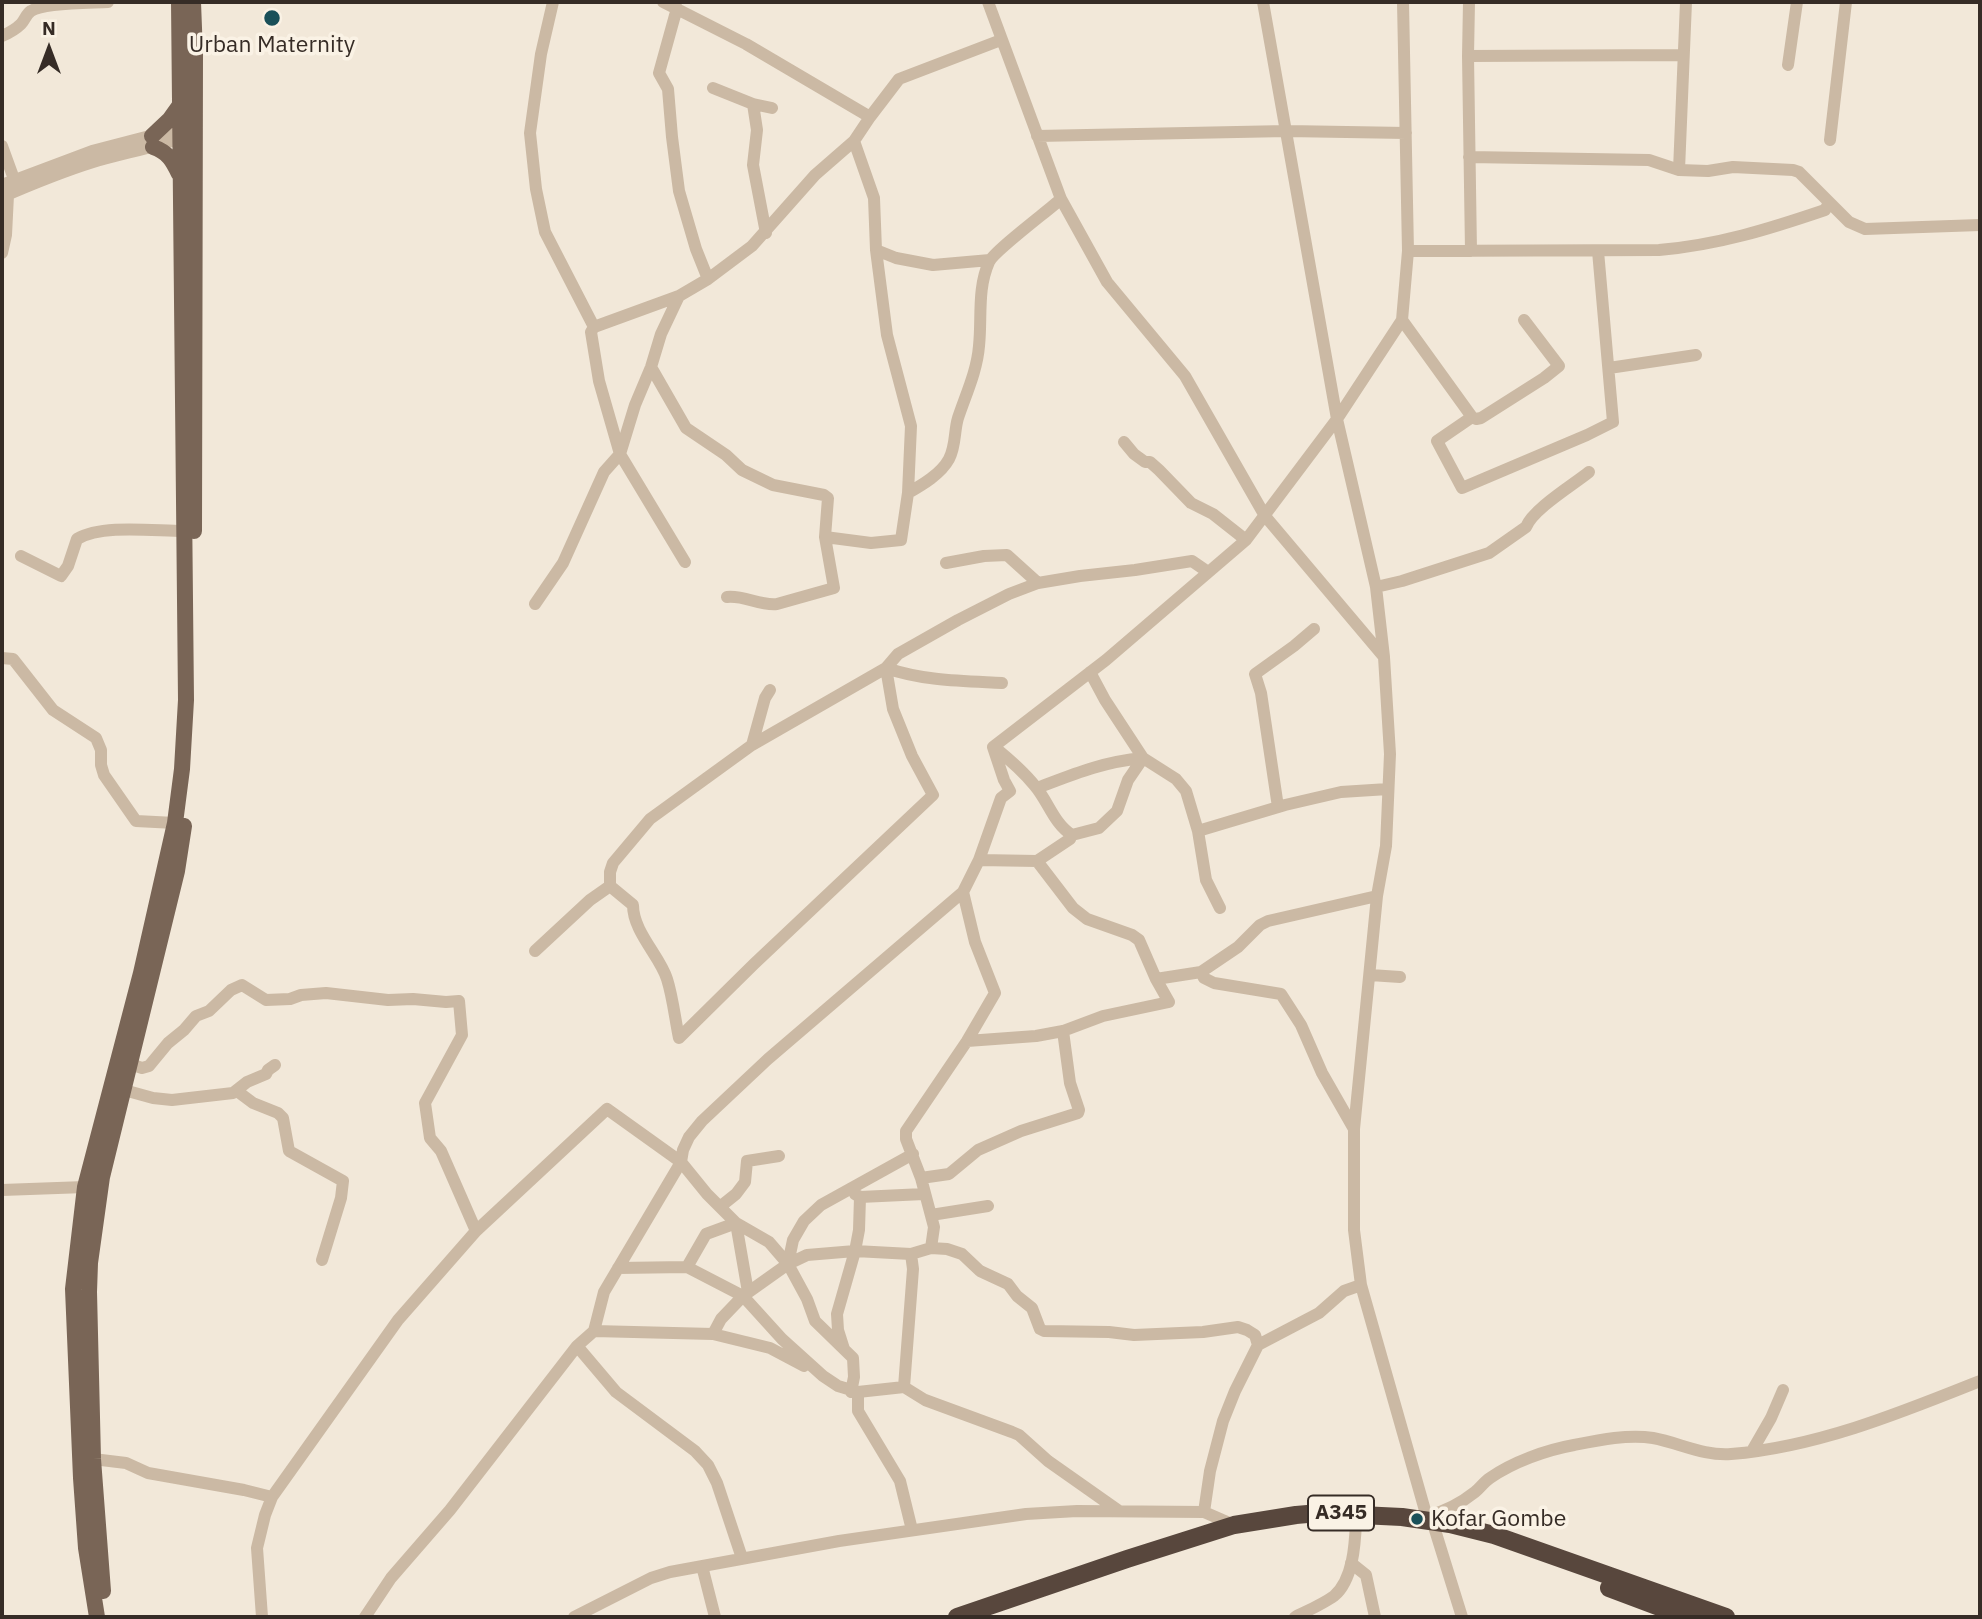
<!DOCTYPE html>
<style>
body{margin:0}
#map{position:relative;width:1982px;height:1619px;overflow:hidden;background:#f2e8d9;font-family:"IBM Plex Sans",sans-serif}
canvas{display:block}
.frame{position:absolute;inset:0;border:4px solid #362c26;pointer-events:none}
.north{position:absolute;left:14px;top:14px;width:70px;height:70px;-webkit-text-stroke:5px #faf2e5;paint-order:stroke;rotate:0deg;font-size:19px;font-weight:700;line-height:28px;text-align:center;color:#362c26}
.north::after{content:'';display:block;margin:auto;width:24px;height:32px;background:#362c26;clip-path:polygon(50% 0,100% 100%,50% 72%,0 100%)}
</style>
<div id="map">
<canvas width="1982" height="1619"></canvas>
<div class="frame"></div>
<div class="north">N</div>
</div>
<script>
const ctx = document.querySelector('canvas').getContext('2d');
ctx.lineJoin = 'round';
function trace(path, color, width, dash) { ctx.strokeStyle = color; ctx.lineWidth = width; ctx.lineCap = dash ? 'butt' : 'round'; ctx.setLineDash(dash || []); ctx.stroke(path); }
function drawText(font, color, halo, rows, align = 'center') {
  ctx.font = font + ' "IBM Plex Sans",sans-serif'; ctx.lineWidth = 7; ctx.setLineDash([]); ctx.textBaseline = 'middle'; ctx.strokeStyle = halo; ctx.fillStyle = color; for (const [text, x, y, turn = 0] of rows) {
    ctx.save(); ctx.translate(x, y); ctx.rotate((+turn || 0) * Math.PI / 180); ctx.textAlign = isNaN(turn) ? turn : align; if (halo) ctx.strokeText(text, 0, 0); ctx.fillText(text, 0, 0); ctx.restore();
  }
}
const minor = new Path2D(`
 M 553,2 L 541,54 L 530,133 L 536,189 L 545,232 L 594,327 L 591,332 L 599,381 L 620,454 L 685,562
 M 663,2 L 746,44 L 870,117
 M 988,2 L 1061,199 L 1107,282 L 1185,376 L 1265,516 L 1384,657
 M 1263,2 L 1337,419 L 1376,587 L 1384,657 L 1390,754 L 1386,846 L 1377,896 L 1354,1129 L 1354,1230 L 1361,1285 L 1428,1521
 M 1469,2 L 1468,56 L 1471,251
 M 677,8 L 659,73 L 668,89 L 672,137 L 679,191 L 696,249 L 708,279
 M 2,36 C 9,33 15,30 21,24 C 25,20 26,14 31,11 C 45,2 90,3 108,2
 M 1468,56 L 1683,55
 M 1788,65 L 1797,2
 M 713,88 L 753,104 L 772,108
 M 753,104 L 757,130 L 753,165 L 766,233
 M 1037,136 L 1287,131 L 1406,133
 M 1830,140 L 1846,2
 M 2,146 L 14,179
 M 1469,157 L 1649,160 L 1679,170 L 1708,171 L 1733,167 L 1793,170 L 1799,172 L 1849,222 L 1865,229 L 1980,225
 M 1679,170 L 1686,2
 M 2,185 L 92,151 L 188,126
 M 2,197 C 32,184 61,172 93,162 C 124,153 156,147 187,136
 M 876,250 L 896,258 L 933,265 L 990,260
 M 1408,251 L 1659,250 C 1718,245 1769,229 1825,210 L 1829,203
 M 2,253 L 6,235 L 8,195
 M 1402,320 L 1472,417 L 1476,419 L 1481,418 L 1544,378 L 1559,366 L 1524,320
 M 594,327 L 679,296 L 708,279 L 752,246 L 815,175 L 854,141 L 870,117 L 899,79 L 1001,40
 M 651,367 L 686,428 L 726,455 L 742,470 L 773,485 L 824,495 L 828,498 L 825,537 L 834,588 L 777,604 C 760,606 744,595 727,597
 M 1609,368 L 1696,355
 M 1472,417 L 1437,441 L 1462,488 L 1587,435 L 1613,422 L 1598,251
 M 1124,442 L 1134,454 L 1145,462 L 1150,462 L 1159,470 L 1191,503 L 1213,514 L 1246,540
 M 908,493 C 922,485 941,474 949,459 C 956,446 954,431 958,418 C 966,394 977,371 979,346 C 982,318 977,289 989,262 C 994,251 1049,210 1061,199
 M 825,537 L 871,543 L 901,540 L 908,493 L 911,426 L 887,335 L 876,250 L 874,198 L 854,141
 M 21,556 L 61,576 L 68,566 L 77,539 C 102,524 154,531 183,531
 M 946,563 L 984,556 L 1007,555 L 1038,583
 M 1376,587 L 1402,581 L 1489,553 L 1526,527 C 1533,509 1573,485 1589,472
 M 535,604 L 563,563 L 604,472 L 620,454 L 635,405 L 651,367 L 661,334 L 679,296
 M 2,658 L 13,659 L 53,710 L 96,738 L 101,750 L 101,765 L 104,775 L 136,821 L 175,823
 M 886,668 C 924,681 962,681 1002,683
 M 1090,672 L 1105,700 L 1143,758 L 1176,779 L 1186,791 L 1198,831 L 1206,880 L 1220,908
 M 752,745 L 765,698 L 770,690
 M 993,747 L 1106,660 L 1246,540 L 1337,419 L 1402,320 L 1408,251 L 1403,2
 M 994,747 C 1009,759 1023,771 1035,786 C 1048,801 1054,824 1072,835
 M 1037,788 C 1074,774 1102,762 1143,758
 M 1278,807 L 1261,693 L 1255,674 L 1294,646 L 1314,629
 M 1198,831 L 1285,805 L 1341,792 L 1388,789
 M 979,860 L 1037,861 L 1070,839 L 1072,835 L 1099,828 L 1117,811 L 1128,780 L 1143,758
 M 610,886 L 610,872 L 613,863 L 650,819 L 752,745 L 886,668 L 898,654 L 958,620 L 1009,594 L 1038,583 L 1080,576 L 1135,570 L 1192,561 L 1208,572
 M 535,951 L 590,900 L 610,886 L 633,905 C 633,932 660,956 667,979 C 673,998 675,1019 679,1038
 M 1201,972 L 1204,978 L 1214,983 L 1281,994 L 1301,1025 L 1322,1073 L 1354,1129
 M 1370,975 L 1400,977
 M 1156,979 L 1201,972 L 1238,947 L 1260,925 L 1268,921 L 1377,896
 M 679,1038 L 754,964 L 933,795 L 912,756 L 893,709 L 886,668
 M 967,1041 L 1036,1036 L 1063,1031 L 1103,1016 L 1169,1002 L 1156,979 L 1139,940 L 1132,935 L 1087,919 L 1073,908 L 1037,861
 M 130,1064 L 142,1068 L 149,1066 L 168,1043 L 184,1030 L 196,1016 L 209,1011 L 231,990 L 242,985 L 266,1000 L 290,999 L 301,995 L 326,993 L 388,1000 L 413,999 L 446,1002 L 459,1001 L 462,1035 L 425,1103 L 430,1138 L 441,1151 L 476,1231
 M 124,1090 L 153,1098 L 172,1100 L 233,1093 L 247,1082 L 266,1074 L 268,1070 L 275,1065
 M 237,1091 L 253,1103 L 278,1113 L 283,1118 L 289,1151 L 343,1181 L 341,1198 L 322,1260
 M 921,1178 L 949,1174 L 978,1150 L 1021,1131 L 1078,1113 L 1079,1110 L 1070,1083 L 1063,1031
 M 2,1190 L 85,1187
 M 855,1194 L 860,1197 L 924,1194
 M 721,1206 L 736,1194 L 745,1182 L 747,1161 L 779,1156
 M 931,1215 L 988,1206
 M 736,1223 L 748,1292
 M 931,1248 L 934,1227 L 921,1178 L 906,1139 L 906,1131 L 967,1041 L 995,993 L 975,942 L 963,892
 M 788,1264 L 793,1240 L 804,1221 L 821,1205 L 913,1154
 M 687,1267 L 706,1234 L 736,1223
 M 618,1268 L 687,1267 L 743,1296 L 782,1339 L 823,1376 L 838,1386 L 858,1392 L 904,1387 L 925,1400 L 1012,1432 L 1019,1435 L 1048,1461 L 1119,1511
 M 594,1331 L 713,1334 L 770,1348 L 804,1366
 M 713,1334 L 721,1319 L 743,1296 L 788,1264 L 807,1255 L 855,1251 L 911,1254 L 931,1248 L 947,1249 L 962,1254 L 980,1271 L 1008,1284 L 1017,1296 L 1032,1308 L 1040,1329 L 1044,1331 L 1109,1332 L 1134,1335 L 1203,1332 L 1238,1327 L 1247,1330 L 1255,1335 L 1258,1345
 M 577,1346 L 616,1392 L 695,1451 L 708,1465 L 717,1483 L 742,1558
 M 844,1349 L 838,1330 L 837,1314 L 855,1251 L 859,1230 L 860,1197
 M 904,1387 L 913,1269 L 911,1254
 M 858,1392 L 858,1411 L 900,1481 L 912,1530
 M 1752,1451 L 1771,1418 L 1783,1390
 M 93,1459 L 126,1463 L 148,1473 L 244,1490 L 272,1497
 M 1204,1512 L 1210,1471 L 1223,1421 L 1235,1391 L 1258,1345 L 1319,1313 L 1344,1291 L 1361,1285
 M 1428,1516 C 1446,1511 1460,1504 1475,1492 C 1480,1488 1484,1482 1490,1478 C 1513,1462 1546,1450 1574,1445 C 1599,1440 1628,1434 1653,1438 C 1680,1443 1703,1456 1731,1454 C 1817,1447 1900,1413 1980,1381
 M 1435,1530 L 1462,1617
 M 1351,1563 L 1366,1575 L 1375,1617
 M 702,1566 L 715,1617
 M 262,1617 L 257,1548 L 265,1515 L 272,1497 L 398,1320 L 476,1231 L 607,1109 L 681,1162 L 707,1194 L 736,1223 L 769,1242 L 788,1264 L 807,1299 L 815,1321 L 853,1358 L 854,1377 L 851,1392
 M 365,1617 L 391,1578 L 450,1510 L 577,1346 L 594,1331 L 604,1292 L 681,1162 L 683,1150 L 689,1137 L 702,1121 L 768,1059 L 963,892 L 979,860 L 1001,798 L 1010,791 L 1004,780 L 993,747
 M 574,1617 L 651,1578 L 670,1572 L 839,1541 L 1026,1514 L 1077,1511 L 1204,1512 L 1234,1525
 M 1295,1617 C 1307,1611 1323,1604 1334,1596 C 1353,1580 1355,1545 1356,1522`);
const major = new Path2D(`
 M 193,2 L 195,54 L 194,531
 M 152,136 L 170,119 L 180,105
 M 153,147 C 168,152 173,161 179,174
 M 103,1591 L 93,1459 L 89,1292 L 90,1263 L 102,1177 L 177,871 L 184,826
 M 97,1617 L 86,1548 L 81,1478 L 73,1289 L 85,1187 L 141,973 L 175,823 L 182,769 L 186,700 L 179,2`);
const highway = new Path2D(`
 M 1609,1588 L 1686,1617
 M 957,1617 L 1127,1559 L 1234,1525 L 1296,1515 L 1319,1513 L 1402,1517 L 1450,1524 L 1494,1535 L 1726,1617`);
const markers = [
 [272,18,9,"#1a5059"],
 [1417,1519,7,"#1a5059"]
];
const shields = [
 [1341,1513,66]
];
const shieldNames = [
 ["A345",1341,1513]
];
const poiNames = [
 ["Urban Maternity",272,45],
 ["Kofar Gombe",1431,1519,"left"]
];
trace(minor, '#cbb9a4', 12);
trace(major, '#796556', 16);
trace(highway, '#58473d', 18);
for (const [x, y, r, color] of markers) { const dot = new Path2D(); dot.arc(x, y, r, 0, 2 * Math.PI); ctx.fillStyle = color; ctx.fill(dot); trace(dot, '#faf2e5', 2.5); }
for (const [x, y, w] of shields) { const box = new Path2D(); box.roundRect(x - w / 2, y - 17.5, w, 35, 5); ctx.fillStyle = '#faf2e5'; ctx.fill(box); trace(box, '#362c26', 2); }
drawText('bold 21px', '#362c26', null, shieldNames);
drawText('23px', '#362c26', '#faf2e5', poiNames);
</script>
